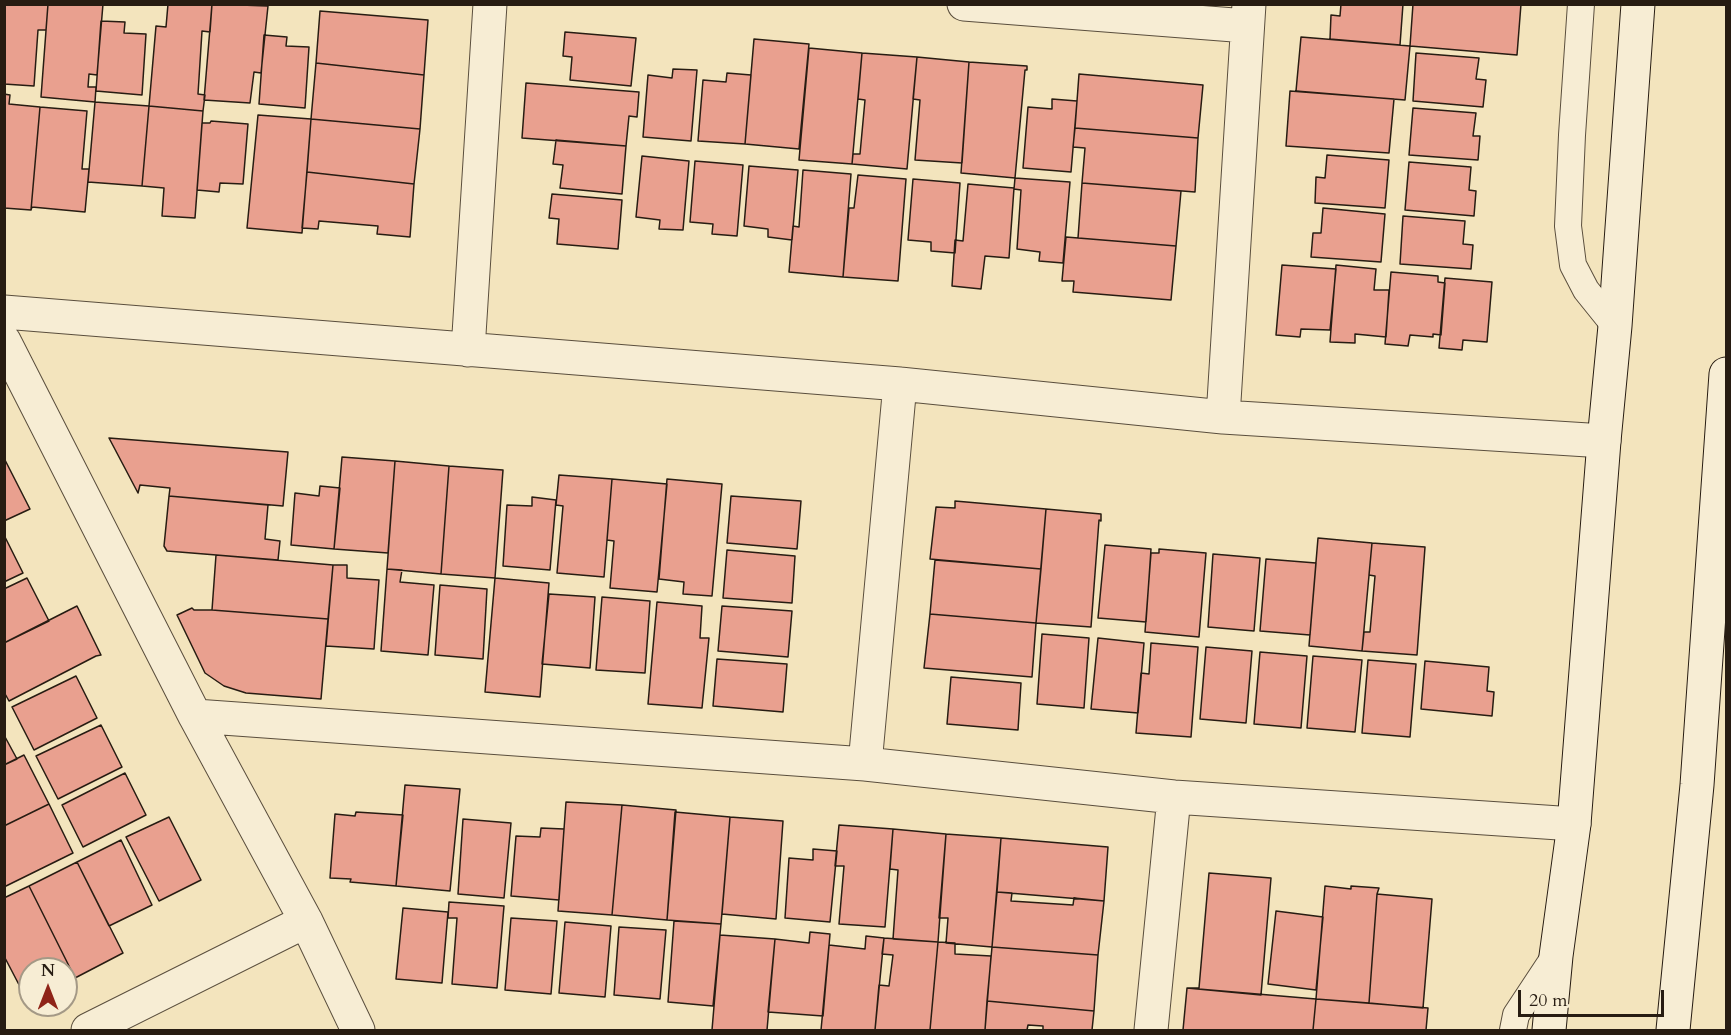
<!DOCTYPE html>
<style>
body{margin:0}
#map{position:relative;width:1731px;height:1035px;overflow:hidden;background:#f3e4bd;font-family:Cardo,serif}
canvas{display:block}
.frame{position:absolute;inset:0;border:6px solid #271c12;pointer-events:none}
.north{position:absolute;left:18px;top:957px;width:60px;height:60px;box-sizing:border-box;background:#f7edd4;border:2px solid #a49986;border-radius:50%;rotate:0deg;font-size:16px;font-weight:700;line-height:24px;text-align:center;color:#271c12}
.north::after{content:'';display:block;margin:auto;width:21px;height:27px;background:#8f2418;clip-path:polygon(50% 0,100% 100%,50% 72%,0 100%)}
.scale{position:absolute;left:1518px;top:990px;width:146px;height:27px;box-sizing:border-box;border:3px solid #271c12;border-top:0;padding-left:8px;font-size:18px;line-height:21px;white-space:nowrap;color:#271c12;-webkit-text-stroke:4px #f7edd4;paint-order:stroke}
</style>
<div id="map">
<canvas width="1731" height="1035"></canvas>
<div class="frame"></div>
<div class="north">N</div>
<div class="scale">20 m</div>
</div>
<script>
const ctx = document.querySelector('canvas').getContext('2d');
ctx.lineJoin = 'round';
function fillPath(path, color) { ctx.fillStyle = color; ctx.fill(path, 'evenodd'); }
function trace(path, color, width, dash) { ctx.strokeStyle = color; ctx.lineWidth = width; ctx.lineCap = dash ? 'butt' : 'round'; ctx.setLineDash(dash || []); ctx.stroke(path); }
const building = new Path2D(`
 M 4,4 L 48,4 L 46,30 L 38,30 L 34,86 L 4,84 Z
 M 48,4 L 103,4 L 97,75 L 89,74 L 88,87 L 96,87 L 95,102 L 41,97 Z
 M 168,4 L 212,4 L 210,32 L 202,31 L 198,94 L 205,95 L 203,111 L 149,106 L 156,26 L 166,27 Z
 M 212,4 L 268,6 L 261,73 L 254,72 L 250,103 L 204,100 Z
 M 1341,4 L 1403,4 L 1400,45 L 1330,39 L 1331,15 L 1340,16 Z
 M 1413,4 L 1521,4 L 1517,55 L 1410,46 Z
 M 320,11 L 428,20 L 424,75 L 316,63 Z
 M 101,21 L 125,22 L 124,33 L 146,34 L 142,95 L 96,91 Z
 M 565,32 L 636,38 L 631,86 L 570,80 L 572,57 L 563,56 Z
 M 264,35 L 287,37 L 286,46 L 309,47 L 305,108 L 259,104 Z
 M 1301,37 L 1410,46 L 1405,100 L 1296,91 Z
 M 754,39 L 809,44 L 799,149 L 745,144 Z
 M 809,48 L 862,53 L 852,164 L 799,160 Z
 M 862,53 L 917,57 L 907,169 L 852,164 L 853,154 L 860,154 L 865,100 L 858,99 Z
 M 1416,53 L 1479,58 L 1476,79 L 1486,80 L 1483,107 L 1413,101 Z
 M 917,57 L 969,62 L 962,163 L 915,160 L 920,100 L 913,99 Z
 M 969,62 L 1027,66 L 1027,70 L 1025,70 L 1015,178 L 961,173 Z
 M 316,63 L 424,75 L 420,129 L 311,119 Z
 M 673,69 L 697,70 L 691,141 L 643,137 L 648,75 L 672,78 Z
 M 727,73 L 751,75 L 745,144 L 698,141 L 703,80 L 726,82 Z
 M 1079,74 L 1203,85 L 1198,138 L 1075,128 Z
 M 526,83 L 639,92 L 637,117 L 629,116 L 626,146 L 522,138 Z
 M 1290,91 L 1394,99 L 1389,153 L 1286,146 Z
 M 4,94 L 10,95 L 9,104 L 40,107 L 31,210 L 4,208 Z
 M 1052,99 L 1077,101 L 1071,172 L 1023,168 L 1028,107 L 1052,109 Z
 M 95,102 L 149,106 L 142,186 L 88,182 Z
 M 149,106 L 203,111 L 195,218 L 162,216 L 164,188 L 142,186 Z
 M 40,107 L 87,111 L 82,169 L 89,169 L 85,212 L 32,207 L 31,210 Z
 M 1413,108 L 1476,113 L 1473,136 L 1480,136 L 1478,160 L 1409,155 Z
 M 258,115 L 311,119 L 302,233 L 247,228 Z
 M 311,119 L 420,129 L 414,184 L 307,172 Z
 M 211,121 L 248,124 L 243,184 L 220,183 L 219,192 L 197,190 L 202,123 L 210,123 Z
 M 1075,128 L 1198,138 L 1195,192 L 1082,183 L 1085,148 L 1073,147 Z
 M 556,140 L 626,146 L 622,194 L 560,188 L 563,165 L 553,164 Z
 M 1327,155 L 1389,160 L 1385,208 L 1315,203 L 1316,177 L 1325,178 Z
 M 642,156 L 689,161 L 683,230 L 659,229 L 660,220 L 636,217 Z
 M 695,161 L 743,165 L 737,236 L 712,234 L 713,224 L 690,222 Z
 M 1409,162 L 1471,167 L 1469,190 L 1476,191 L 1474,216 L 1405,210 Z
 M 749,166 L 798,170 L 792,240 L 768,237 L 768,229 L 744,226 Z
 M 803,170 L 851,174 L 843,277 L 789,272 L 793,226 L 799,227 Z
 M 307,172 L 414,184 L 410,237 L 377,234 L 378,226 L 319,221 L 318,229 L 302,228 Z
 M 858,175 L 906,179 L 898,281 L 843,277 L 849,208 L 854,208 Z
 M 1015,178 L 1070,182 L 1063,263 L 1039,261 L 1040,252 L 1017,249 L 1021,190 L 1014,189 Z
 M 913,179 L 960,183 L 955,253 L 931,251 L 931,242 L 908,240 Z
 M 1082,183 L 1181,191 L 1176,246 L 1078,238 Z
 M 968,184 L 1014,188 L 1009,258 L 985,256 L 981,289 L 952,286 L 955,240 L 963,241 Z
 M 552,194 L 622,200 L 618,249 L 557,244 L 559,219 L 549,218 Z
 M 1323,208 L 1385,214 L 1381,262 L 1311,257 L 1313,233 L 1321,233 Z
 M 1403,216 L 1465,221 L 1463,244 L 1473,245 L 1471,269 L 1400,264 Z
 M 1066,237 L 1176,246 L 1171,300 L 1073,292 L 1074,281 L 1062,281 Z
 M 1282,265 L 1336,269 L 1330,330 L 1301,329 L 1300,337 L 1276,335 Z
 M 1336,265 L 1376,269 L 1374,290 L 1389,290 L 1386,337 L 1355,334 L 1355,343 L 1330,342 Z
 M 1391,272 L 1438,276 L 1438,282 L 1445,283 L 1441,335 L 1433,334 L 1433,337 L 1410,335 L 1408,346 L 1385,344 Z
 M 1445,278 L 1492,282 L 1487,342 L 1463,340 L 1462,350 L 1439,348 Z
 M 109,438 L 288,452 L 283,506 L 169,496 L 170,488 L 140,485 L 138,493 Z
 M 342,457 L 395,461 L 388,553 L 334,549 Z
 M 5,460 L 30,509 L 4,521 L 4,460 Z
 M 395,461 L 449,466 L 441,574 L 387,569 Z
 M 449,466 L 503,470 L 495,578 L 441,574 Z
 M 559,475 L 612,479 L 604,577 L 557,573 L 563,506 L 556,505 Z
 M 612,479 L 667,484 L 657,592 L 610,588 L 614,541 L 607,540 Z
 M 667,479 L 722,484 L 712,596 L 683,594 L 684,582 L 659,579 Z
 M 320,486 L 340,488 L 334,549 L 291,545 L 295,493 L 319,496 Z
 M 169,496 L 268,505 L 265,539 L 280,541 L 278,560 L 167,551 L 164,546 Z
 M 731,496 L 801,501 L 797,549 L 727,543 Z
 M 532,497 L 556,500 L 550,570 L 503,566 L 507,505 L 532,506 Z
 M 955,501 L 1046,509 L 1041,569 L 930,559 L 936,507 L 955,508 Z
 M 1046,509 L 1101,514 L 1101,521 L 1099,520 L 1091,627 L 1036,623 Z
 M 4,535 L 23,573 L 4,582 Z
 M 1318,538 L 1372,543 L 1362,651 L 1309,646 Z
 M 1372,543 L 1425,547 L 1417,655 L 1362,651 L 1364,632 L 1370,632 L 1375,576 L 1369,575 Z
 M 1105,545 L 1151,549 L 1146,622 L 1098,618 Z
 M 1159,549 L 1206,553 L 1199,637 L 1145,632 L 1151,553 L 1159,553 Z
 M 727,550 L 795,556 L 792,603 L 723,598 Z
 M 1213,554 L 1260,558 L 1254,631 L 1208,627 Z
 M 216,555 L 333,565 L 328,619 L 212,610 Z
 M 1266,559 L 1316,563 L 1310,635 L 1260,631 Z
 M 935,560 L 1041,569 L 1036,623 L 930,614 Z
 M 333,565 L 347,565 L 347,578 L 379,580 L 374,649 L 326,646 Z
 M 387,569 L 402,570 L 400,582 L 434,585 L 428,655 L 381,651 Z
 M 27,578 L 49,621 L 4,643 L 4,589 Z
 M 495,578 L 549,583 L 540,697 L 485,692 Z
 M 440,585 L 487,589 L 483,659 L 435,655 Z
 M 549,594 L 595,597 L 590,668 L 542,664 Z
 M 602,597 L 650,601 L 645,673 L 596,670 Z
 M 657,602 L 702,606 L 700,638 L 709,638 L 702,708 L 648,704 Z
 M 77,606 L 101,655 L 96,656 L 9,701 L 4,692 L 4,643 Z
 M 722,606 L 792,611 L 788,657 L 718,651 Z
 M 192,608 L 194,610 L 212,610 L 328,619 L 321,699 L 246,693 L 224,686 L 205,673 L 177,615 Z
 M 930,614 L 1036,623 L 1032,677 L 924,668 Z
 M 1042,634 L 1089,638 L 1084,708 L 1037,704 Z
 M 1098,638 L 1144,643 L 1138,713 L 1091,709 Z
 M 1151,643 L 1198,647 L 1191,737 L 1136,733 L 1141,673 L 1149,674 Z
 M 1206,647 L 1252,651 L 1246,723 L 1200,719 Z
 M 1260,652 L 1307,656 L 1301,728 L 1254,724 Z
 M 1313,656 L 1362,660 L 1355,732 L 1307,728 Z
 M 717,659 L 787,664 L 783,712 L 713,706 Z
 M 1368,660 L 1416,664 L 1410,737 L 1362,733 Z
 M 1425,661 L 1489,667 L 1487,691 L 1494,692 L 1492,716 L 1421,709 Z
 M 76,676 L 97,718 L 34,750 L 12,707 Z
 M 951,677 L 1021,683 L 1018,730 L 947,724 Z
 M 101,725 L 122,767 L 58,799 L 36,756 Z
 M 4,735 L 17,759 L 4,765 Z
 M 24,755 L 49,804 L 4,826 L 4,765 Z
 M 125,773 L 146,815 L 83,847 L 62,805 Z
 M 405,785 L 460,789 L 450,891 L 396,886 Z
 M 566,802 L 622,805 L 612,915 L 558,911 Z
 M 49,804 L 73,853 L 4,887 L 4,826 Z
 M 622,805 L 676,810 L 667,920 L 612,915 Z
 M 356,812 L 403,815 L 396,886 L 350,882 L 351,879 L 330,878 L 335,814 L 355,816 Z
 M 675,812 L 730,817 L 721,924 L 667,920 Z
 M 169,817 L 201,880 L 159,901 L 126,837 Z
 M 730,817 L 783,821 L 776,919 L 722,914 Z
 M 463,819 L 511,823 L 504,898 L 458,894 Z
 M 839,825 L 893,829 L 885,927 L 839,924 L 844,866 L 835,866 Z
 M 541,828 L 564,829 L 559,900 L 511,896 L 516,836 L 540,837 Z
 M 893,829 L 946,834 L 938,942 L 893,939 L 898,870 L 890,869 Z
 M 946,834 L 1001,838 L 992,947 L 946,943 L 948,918 L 939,918 Z
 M 1001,838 L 1108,847 L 1104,901 L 997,892 Z
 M 121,840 L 152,905 L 109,926 L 77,862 Z
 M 813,849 L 837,851 L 830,922 L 785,918 L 789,858 L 813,860 Z
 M 77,862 L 123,953 L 75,978 L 29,886 Z
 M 1209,873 L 1271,878 L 1261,995 L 1187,988 L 1199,988 Z
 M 29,886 L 75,978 L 66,982 L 66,969 L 30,969 L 30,1001 L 28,1002 L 4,956 L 4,898 Z
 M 1325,886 L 1351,889 L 1351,886 L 1379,888 L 1377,894 L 1369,1003 L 1316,999 Z
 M 997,892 L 1012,893 L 1011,901 L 1073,905 L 1074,898 L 1104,901 L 1098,955 L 992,947 Z
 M 1377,894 L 1432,899 L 1423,1008 L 1369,1003 Z
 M 449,902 L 504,906 L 497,988 L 452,984 L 457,918 L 448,918 Z
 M 403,908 L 448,912 L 442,983 L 396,979 Z
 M 1276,911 L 1323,917 L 1316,990 L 1268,984 Z
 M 511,918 L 557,921 L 551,994 L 505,990 Z
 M 674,921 L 721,924 L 713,1006 L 668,1002 Z
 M 565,922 L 611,926 L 605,997 L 559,993 Z
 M 619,927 L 666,930 L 660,999 L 614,995 Z
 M 810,932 L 830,934 L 823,1016 L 768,1012 L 775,939 L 809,943 Z
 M 720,935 L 775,939 L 767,1030 L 712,1030 Z
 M 866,936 L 884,938 L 875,1030 L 821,1030 L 829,945 L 865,949 Z
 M 884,938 L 938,942 L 930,1030 L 875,1030 L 879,985 L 889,986 L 893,955 L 882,954 Z
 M 938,942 L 955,943 L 955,954 L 991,956 L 985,1030 L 930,1030 Z
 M 992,947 L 1098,955 L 1094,1011 L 987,1001 Z
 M 1187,988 L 1316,999 L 1313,1030 L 1183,1030 Z
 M 1316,999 L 1428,1008 L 1426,1030 L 1313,1030 Z
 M 987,1001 L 1094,1011 L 1092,1030 L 1043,1030 L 1043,1026 L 1028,1025 L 1027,1030 L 985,1030 Z`);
const service = new Path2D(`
 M 1581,4 L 1572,135 L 1568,226 L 1573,265 L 1586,290 L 1615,326
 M 1513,1030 L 1516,1015 L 1555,956`);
const minor = new Path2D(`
 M 964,4 L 1247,26
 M 4,312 L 900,384 L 1223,417 L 1604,441
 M 4,341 L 195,716 L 306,921 L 358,1030
 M 468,350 L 490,4
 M 1223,417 L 1249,4
 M 195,716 L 865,764 L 1174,797 L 1574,824
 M 865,764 L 900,384
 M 88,1030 L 306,921
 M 1151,1030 L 1174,797`);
const secondary = new Path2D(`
 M 1549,1030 L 1556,956 L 1574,824 L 1604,441 L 1615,326 L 1638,4
 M 1673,1030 L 1697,785 L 1726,374`);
fillPath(building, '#e9a08f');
trace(building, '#271c12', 1.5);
trace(service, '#5a4e3d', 28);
trace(minor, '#5a4e3d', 35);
trace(secondary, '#271c12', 35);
trace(service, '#f7edd4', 26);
trace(minor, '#f7edd4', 33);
trace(secondary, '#f7edd4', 33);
</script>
